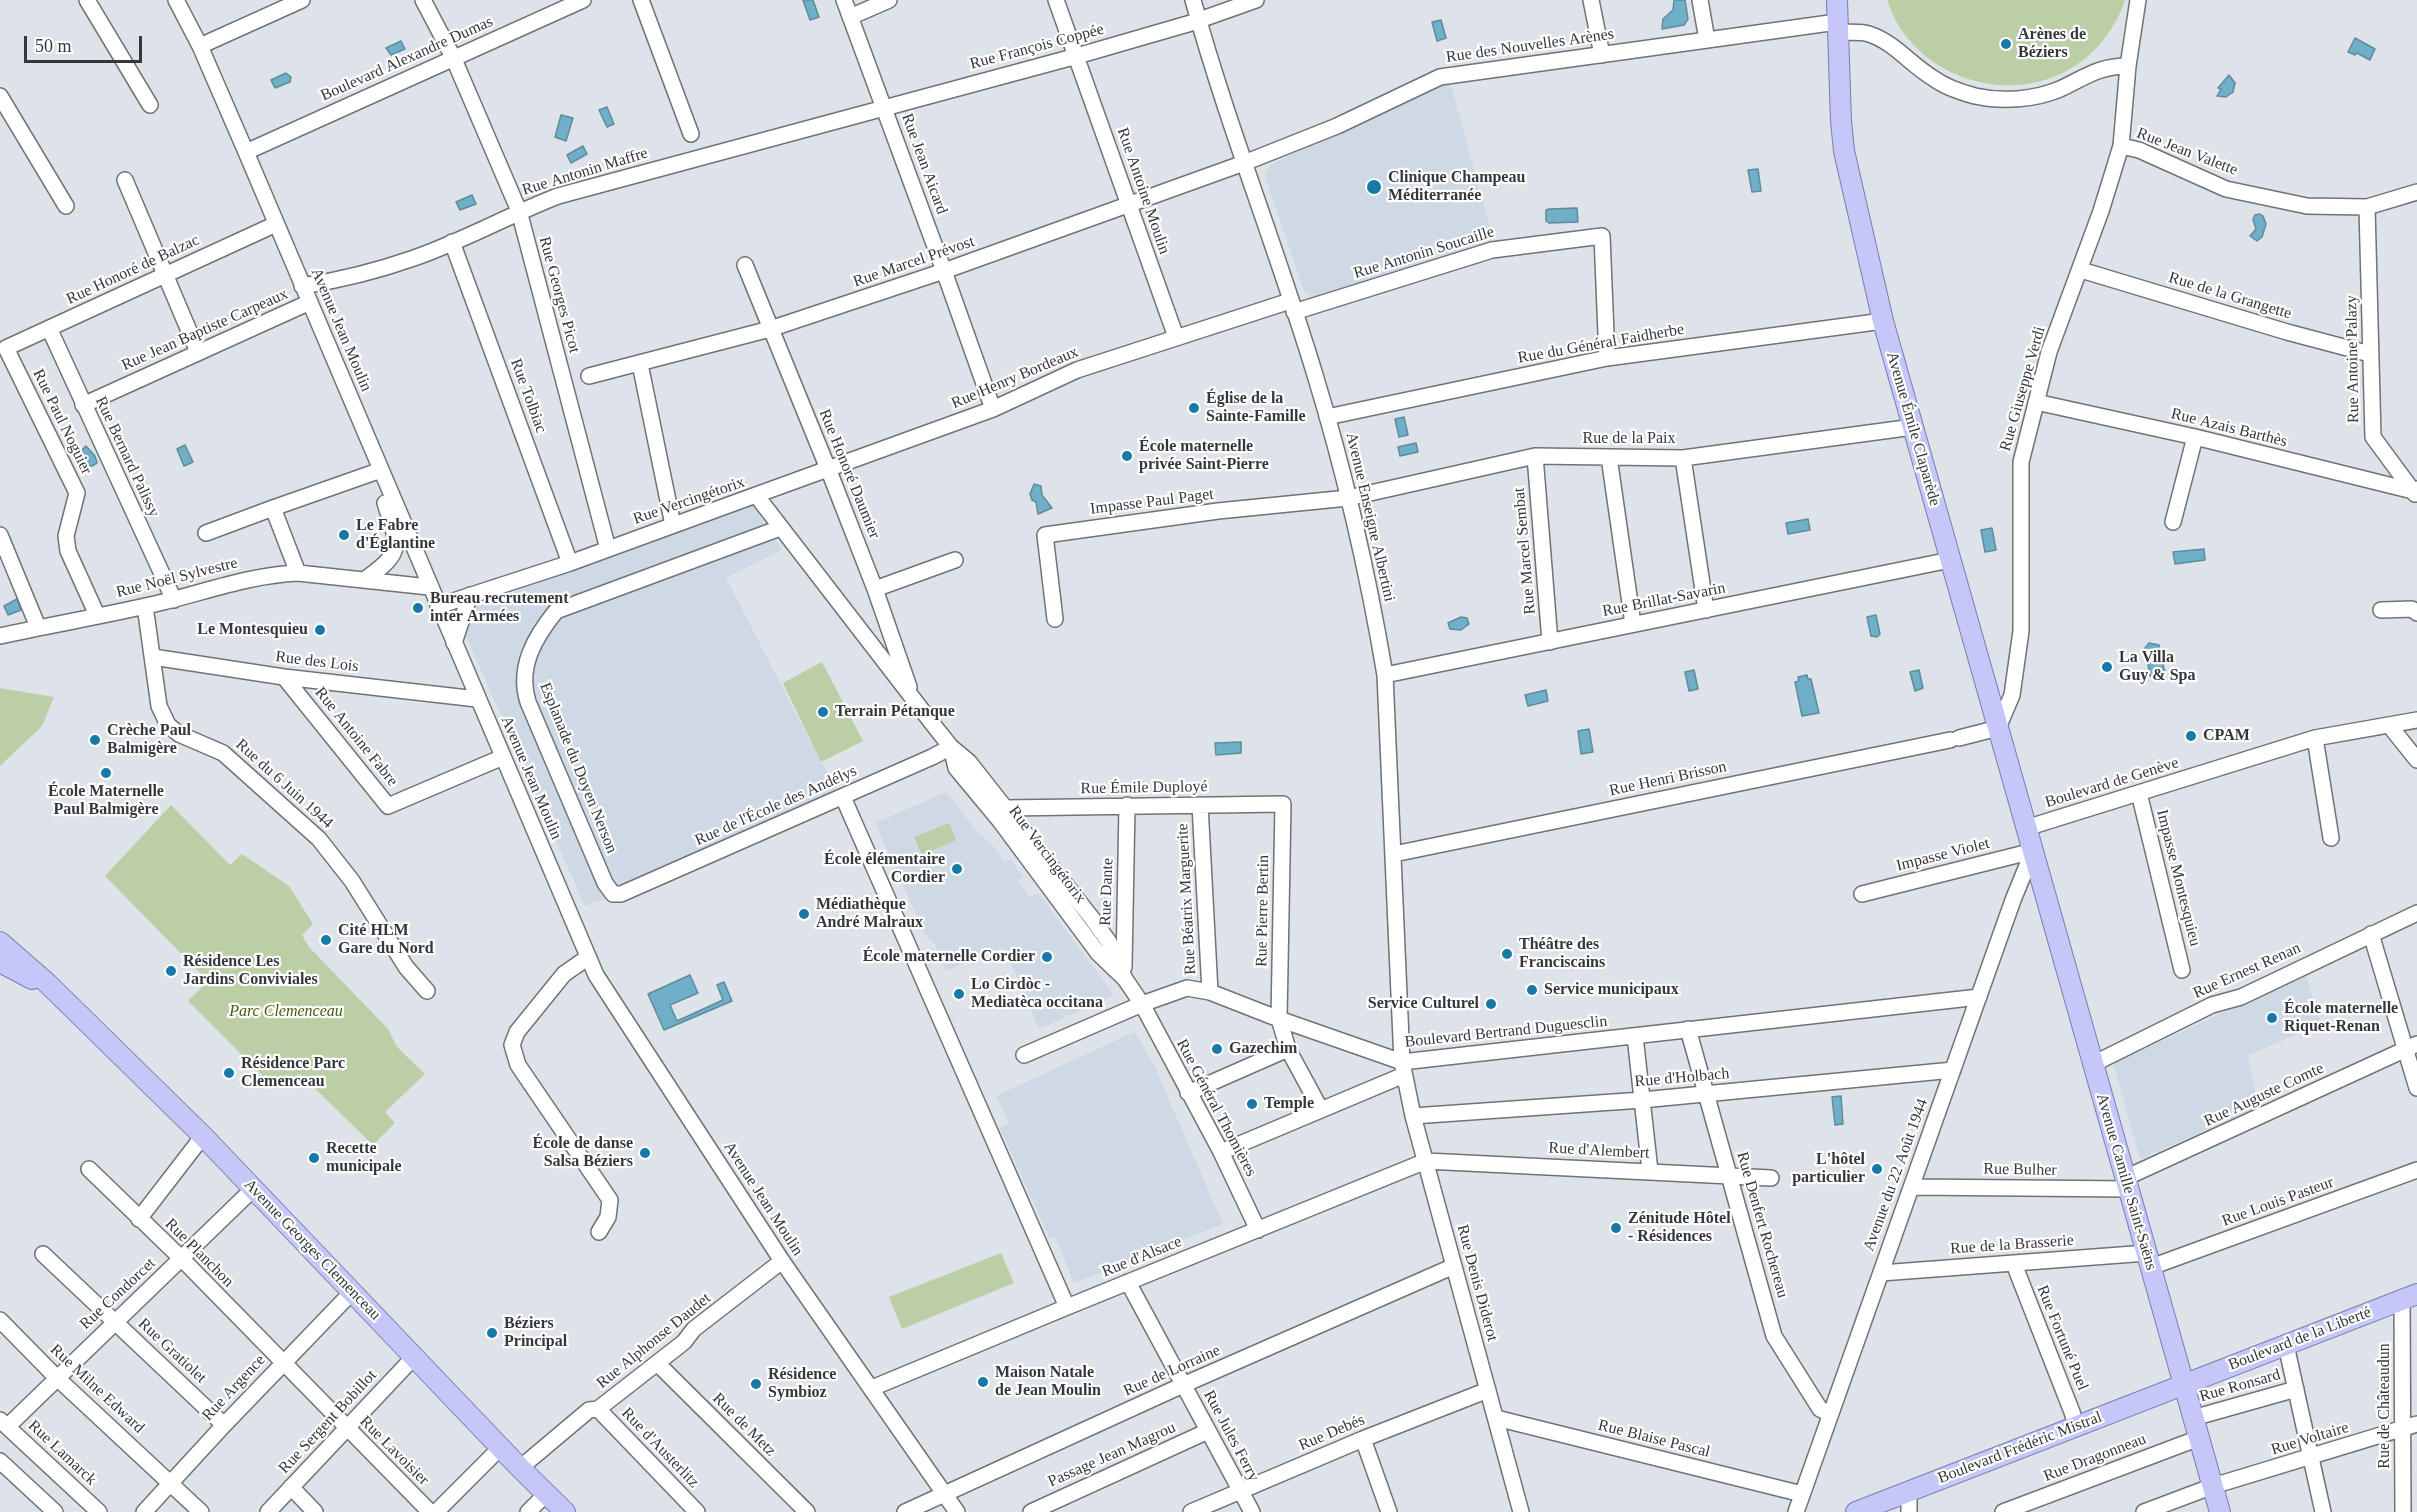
<!DOCTYPE html>
<meta charset="utf-8">
<style>
body{margin:0}
#map{position:relative;width:2417px;height:1512px;overflow:hidden;background:#dee3e9;font-family:Georgia,serif}
canvas{display:block}
.scale{position:absolute;left:24px;top:36px;width:118px;height:27px;box-sizing:border-box;border:3px solid #35373a;border-top:0;padding-left:8px;font-size:18px;line-height:21px;white-space:nowrap;color:#35373a;-webkit-text-stroke:4px #fff;paint-order:stroke}
</style>
<div id="map">
<canvas width="2417" height="1512"></canvas>
<div class="scale">50 m</div>
</div>
<script>
const ctx = document.querySelector('canvas').getContext('2d');
ctx.lineJoin = 'round';
function fillPath(path, color) { ctx.fillStyle = color; ctx.fill(path, 'evenodd'); }
function trace(path, color, width, dash) { ctx.strokeStyle = color; ctx.lineWidth = width; ctx.lineCap = dash ? 'butt' : 'round'; ctx.setLineDash(dash || []); ctx.stroke(path); }
function drawText(font, color, halo, rows, align = 'center') {
  ctx.font = font + ' Georgia,serif'; ctx.lineWidth = 4.5; ctx.setLineDash([]); ctx.textBaseline = 'middle'; ctx.strokeStyle = halo; ctx.fillStyle = color; for (const [text, x, y, turn = 0] of rows) {
    ctx.save(); ctx.translate(x, y); ctx.rotate((+turn || 0) * Math.PI / 180); ctx.textAlign = isNaN(turn) ? turn : align; if (halo) ctx.strokeText(text, 0, 0); ctx.fillText(text, 0, 0); ctx.restore();
  }
}
const built = new Path2D(`
 M 1450,81 L 1493,239 L 1491,245 L 1318,299 L 1304,291 L 1265,176 L 1270,165 L 1441,83 Z
 M 752,504 L 782,550 L 726,578 L 821,762 L 843,797 L 622,894 L 585,906 L 464,632 L 471,608 Z
 M 946,792 L 979,834 L 990,842 L 1005,862 L 1010,859 L 1023,876 L 1018,880 L 1030,898 L 1038,893 L 1112,992 L 1111,997 L 1039,1029 L 1004,948 L 945,971 L 935,944 L 925,934 L 875,823 Z
 M 2306,975 L 2321,1024 L 2248,1055 L 2258,1107 L 2140,1159 L 2113,1063 Z
 M 1134,1032 L 1154,1065 L 1223,1224 L 1074,1283 L 1055,1237 L 1050,1239 L 1000,1128 L 1009,1124 L 996,1096 Z`);
const green = new Path2D(`
 M 1887,0 L 2125,0 C 2120,16 2111,31 2100,44 C 2038,116 1916,89 1887,0 Z
 M 822,662 L 863,741 L 821,762 L 783,683 Z
 M 0,688 L 54,697 L 42,726 L 0,766 Z
 M 171,805 L 230,865 L 242,854 L 289,886 L 313,924 L 302,935 L 309,947 L 388,1029 L 397,1047 L 425,1074 L 385,1112 L 395,1123 L 373,1145 L 300,1074 L 274,1087 L 188,1001 L 208,981 L 105,876 Z
 M 949,823 L 956,840 L 922,855 L 914,837 Z
 M 1001,1253 L 1014,1283 L 902,1329 L 889,1297 Z`);
const water = new Path2D(`
 M 803,0 L 813,0 L 819,17 L 810,20 Z
 M 1674,0 L 1685,0 L 1688,19 L 1684,25 L 1662,29 L 1663,19 L 1673,10 Z
 M 1441,20 L 1446,38 L 1437,41 L 1432,22 Z
 M 2355,38 L 2375,49 L 2370,60 L 2357,53 L 2355,55 L 2348,52 Z
 M 401,41 L 405,49 L 391,55 L 386,48 Z
 M 286,73 L 291,77 L 290,82 L 275,88 L 271,80 Z
 M 2229,75 L 2235,83 L 2233,92 L 2226,97 L 2217,96 L 2221,89 L 2218,88 Z
 M 607,107 L 614,124 L 607,127 L 599,110 Z
 M 561,115 L 573,118 L 566,141 L 555,137 Z
 M 583,146 L 587,154 L 571,163 L 567,155 Z
 M 1758,169 L 1761,191 L 1752,192 L 1748,170 Z
 M 472,195 L 476,204 L 460,210 L 456,202 Z
 M 1577,208 L 1578,222 L 1549,223 L 1546,221 L 1546,210 L 1549,209 Z
 M 2260,214 L 2263,216 L 2266,224 L 2262,237 L 2257,241 L 2250,236 L 2256,229 L 2253,219 L 2255,215 Z
 M 1404,417 L 1408,435 L 1399,437 L 1395,419 Z
 M 1416,443 L 1418,452 L 1400,456 L 1398,447 Z
 M 185,445 L 193,462 L 184,466 L 177,449 Z
 M 86,446 L 95,456 L 97,463 L 92,466 L 87,465 L 81,451 Z
 M 1034,484 L 1041,486 L 1042,495 L 1052,508 L 1038,514 L 1036,502 L 1032,500 L 1030,494 Z
 M 1808,519 L 1810,530 L 1788,534 L 1786,523 Z
 M 1992,528 L 1996,550 L 1985,552 L 1981,530 Z
 M 2204,549 L 2205,560 L 2175,564 L 2173,552 Z
 M 17,599 L 21,610 L 8,615 L 4,606 Z
 M 1876,615 L 1880,634 L 1877,637 L 1871,636 L 1867,617 Z
 M 1461,617 L 1467,618 L 1469,624 L 1461,630 L 1450,629 L 1448,623 Z
 M 2149,643 L 2159,645 L 2165,673 L 2150,676 L 2145,648 Z
 M 1694,670 L 1698,689 L 1689,691 L 1685,672 Z
 M 1919,670 L 1923,688 L 1915,691 L 1910,672 Z
 M 1807,675 L 1808,679 L 1811,679 L 1819,713 L 1802,716 L 1795,682 L 1799,681 L 1798,677 Z
 M 1546,690 L 1548,701 L 1528,706 L 1525,695 Z
 M 1589,729 L 1593,752 L 1581,754 L 1578,731 Z
 M 1241,742 L 1241,753 L 1216,755 L 1215,743 Z
 M 690,975 L 698,993 L 670,1005 L 677,1021 L 723,1000 L 717,985 L 724,982 L 732,1001 L 664,1030 L 648,994 Z
 M 1841,1096 L 1843,1124 L 1835,1125 L 1832,1097 Z`);
const minor = new Path2D(`
 M 87,0 L 150,105
 M 176,0 L 200,46 L 246,152 L 596,975 L 782,1261 L 957,1512
 M 423,0 L 453,57 L 519,211 L 608,549
 M 641,0 L 691,134
 M 844,0 L 944,271 L 993,409
 M 1056,0 L 1176,337
 M 1193,0 C 1228,127 1277,249 1315,375 C 1345,473 1368,574 1385,675 L 1402,1062 L 1413,1116 L 1521,1512
 M 1591,0 L 1602,55
 M 1700,0 L 1707,40
 M 850,17 L 889,0
 M 1838,32 C 1848,33 1860,31 1869,34 C 1894,42 1911,65 1933,78 C 1945,87 1960,92 1975,96 C 2002,102 2034,100 2060,89 C 2086,77 2098,66 2128,66
 M 200,46 L 302,0
 M 0,96 L 66,206
 M 2121,146 L 2139,150 L 2226,189 L 2307,206 L 2367,207 L 2417,192
 M 246,152 L 583,0
 M 125,180 L 198,352
 M 2367,207 L 2373,437 L 2415,494
 M 452,242 L 570,563
 M 745,265 L 831,476 L 875,589 L 909,687
 M 2081,270 L 2287,332 L 2370,354
 M 302,286 C 341,280 377,271 414,258 C 463,241 509,215 558,196 L 1077,56 L 1191,23 L 1256,0
 M 1294,312 L 1492,250 L 1602,236 L 1607,358
 M 49,328 L 174,600
 M 640,364 L 673,525
 M 589,376 L 770,329 L 944,271 L 1244,163 L 1337,126 L 1440,77 L 1837,22
 M 2036,402 L 2195,437 L 2413,491 L 2417,489
 M 83,405 L 310,302
 M 1327,417 L 1607,358 L 1883,321
 M 1535,456 L 1550,642
 M 1609,457 L 1633,624
 M 1683,458 L 1706,610
 M 756,495 L 993,409 L 1077,370 L 1290,301
 M 2173,522 L 2195,437
 M 780,528 L 556,611 C 535,637 517,667 528,702 L 605,883 L 613,894 L 621,894 L 932,757 L 951,747
 M 206,533 L 273,508
 M 0,535 L 38,627
 M 298,573 L 273,508 L 381,470
 M 364,580 C 406,551 398,546 385,503
 M 875,589 L 955,560
 M 145,606 L 159,706 L 168,725 L 179,734 L 223,753 L 319,839 L 352,881 L 406,967 L 427,991
 M 438,606 L 570,563 L 756,495 L 935,727 L 951,747 L 969,762 L 1091,917 L 1109,942 L 1125,979
 M 2381,610 L 2412,609 L 2417,613
 M 97,615 L 68,551 L 66,536 L 77,493 L 6,348 L 276,224
 M 1055,619 L 1045,535 L 1218,511 L 1348,498 L 1535,456 L 1683,458 L 1913,427
 M 0,636 C 54,624 109,615 163,602 C 208,591 251,575 298,573 L 429,587
 M 454,643 L 470,595
 M 153,657 L 284,677 L 477,699
 M 1385,675 L 1950,560
 M 284,677 L 388,806 L 503,757
 M 2389,725 L 2417,760
 M 1959,738 L 1998,728 L 2012,695 L 2021,631 L 2021,462 L 2049,352 L 2101,211 L 2121,146 L 2128,66 L 2138,0
 M 2315,738 L 2331,838
 M 951,747 L 956,768 L 1000,821 L 1098,953 L 1125,979 L 1142,1004 L 1221,1152 L 1258,1230
 M 2139,793 L 2182,970
 M 843,797 L 1067,1307
 M 1200,805 L 1210,992
 M 1006,808 L 1283,804 L 1279,1019 L 1288,1049 L 1321,1110
 M 2026,828 L 2315,738 L 2417,720
 M 1394,854 L 1950,740
 M 1862,894 L 2033,851
 M 2371,934 L 2417,1088
 M 587,958 L 564,974 L 517,1032 L 512,1045 L 518,1065 L 610,1200 L 608,1217 L 599,1232
 M 1124,967 L 1127,805
 M 1688,1029 L 1774,1336 L 1820,1409 L 1830,1414
 M 1635,1036 L 1650,1171
 M 1024,1055 L 1142,1004 L 1187,988 L 1210,992 L 1279,1019 L 1402,1062 L 1979,997
 M 2093,1064 L 2212,1005 L 2241,997 L 2417,913
 M 1188,1093 L 1288,1049
 M 1413,1116 L 1642,1100 L 1953,1070
 M 1221,1152 L 1404,1075
 M 89,1169 L 182,1259 L 430,1512
 M 2125,1178 L 2417,1044
 M 1912,1187 L 2129,1189
 M 139,1219 L 203,1136
 M 43,1254 L 224,1425
 M 2014,1264 L 2072,1412 L 2076,1426
 M 2151,1267 L 2417,1170
 M 1881,1273 L 2147,1253
 M 1128,1282 L 1252,1512
 M 2402,1300 L 2403,1512
 M 0,1320 L 56,1377 L 201,1512
 M 2286,1345 L 2323,1512
 M 657,1363 L 807,1512
 M 872,1388 L 1067,1307 L 1426,1161 L 1771,1178
 M 598,1409 L 697,1512
 M 1496,1418 L 1802,1494
 M 2193,1418 L 2296,1389
 M 0,1420 L 99,1512
 M 8,1426 L 253,1189
 M 1363,1439 L 1389,1512
 M 0,1461 L 55,1512
 M 520,1468 L 589,1410 L 598,1409 L 684,1342 L 694,1329 L 782,1261
 M 291,1487 L 315,1512
 M 1907,1492 L 1909,1501 L 1909,1512
 M 144,1512 L 224,1425 L 352,1292
 M 268,1512 L 414,1357
 M 436,1512 L 501,1447
 M 528,1512 L 546,1494
 M 905,1512 L 1183,1385 L 1454,1266
 M 1031,1512 L 1208,1431
 M 1191,1512 L 1363,1439 L 1488,1390
 M 1796,1512 L 2013,900 L 2033,851
 M 2003,1512 L 2199,1438
 M 2144,1512 L 2213,1486 L 2417,1424`);
const major = new Path2D(`
 M 1837,0 L 1841,121 L 1844,151 L 1883,321 L 2220,1512
 M 0,942 L 47,983 L 203,1136 L 520,1468 L 565,1512
 M 0,962 L 32,979
 M 1856,1512 L 2417,1294`);
const markers = [
 [2006,44,6,"#1979a6"],
 [1374,187,8,"#1979a6"],
 [1194,408,6,"#1979a6"],
 [1127,456,6,"#1979a6"],
 [344,535,6,"#1979a6"],
 [418,608,6,"#1979a6"],
 [320,630,6,"#1979a6"],
 [2107,667,6,"#1979a6"],
 [823,712,6,"#1979a6"],
 [2191,736,6,"#1979a6"],
 [95,740,6,"#1979a6"],
 [106,773,6,"#1979a6"],
 [957,869,6,"#1979a6"],
 [804,914,6,"#1979a6"],
 [326,940,6,"#1979a6"],
 [1507,954,6,"#1979a6"],
 [1047,957,6,"#1979a6"],
 [171,971,6,"#1979a6"],
 [1532,990,6,"#1979a6"],
 [959,994,6,"#1979a6"],
 [1491,1004,6,"#1979a6"],
 [2272,1018,6,"#1979a6"],
 [1217,1049,6,"#1979a6"],
 [229,1073,6,"#1979a6"],
 [1252,1104,6,"#1979a6"],
 [645,1153,6,"#1979a6"],
 [314,1158,6,"#1979a6"],
 [1877,1169,6,"#1979a6"],
 [1616,1228,6,"#1979a6"],
 [492,1333,6,"#1979a6"],
 [983,1382,6,"#1979a6"],
 [756,1384,6,"#1979a6"]
];
const poiNames = [
 ["Arènes de",2018,35],
 ["Béziers",2018,53],
 ["Clinique Champeau",1388,178],
 ["Méditerranée",1388,196],
 ["Église de la",1206,399],
 ["Sainte-Famille",1206,417],
 ["École maternelle",1139,447],
 ["privée Saint-Pierre",1139,465],
 ["Le Fabre",356,526],
 ["d'Églantine",356,544],
 ["Bureau recrutement",430,599],
 ["inter Armées",430,617],
 ["Le Montesquieu",308,630,"right"],
 ["La Villa",2119,658],
 ["Guy & Spa",2119,676],
 ["Terrain Pétanque",835,712],
 ["Crèche Paul",107,731],
 ["Balmigère",107,749],
 ["CPAM",2203,736],
 ["École Maternelle",106,792,"center"],
 ["Paul Balmigère",106,810,"center"],
 ["École élémentaire",945,860,"right"],
 ["Cordier",945,878,"right"],
 ["Médiathèque",816,905],
 ["André Malraux",816,923],
 ["Cité HLM",338,931],
 ["Gare du Nord",338,949],
 ["Théâtre des",1519,945],
 ["Franciscains",1519,963],
 ["École maternelle Cordier",1035,957,"right"],
 ["Résidence Les",183,962],
 ["Jardins Conviviales",183,980],
 ["Lo Cirdòc -",971,985],
 ["Mediatèca occitana",971,1003],
 ["Service municipaux",1544,990],
 ["Service Culturel",1479,1004,"right"],
 ["École maternelle",2284,1009],
 ["Riquet-Renan",2284,1027],
 ["Gazechim",1229,1049],
 ["Résidence Parc",241,1064],
 ["Clemenceau",241,1082],
 ["Temple",1264,1104],
 ["École de danse",633,1144,"right"],
 ["Salsa Béziers",633,1162,"right"],
 ["Recette",326,1149],
 ["municipale",326,1167],
 ["L'hôtel",1865,1160,"right"],
 ["particulier",1865,1178,"right"],
 ["Zénitude Hôtel",1628,1219],
 ["- Résidences",1628,1237],
 ["Béziers",504,1324],
 ["Principal",504,1342],
 ["Maison Natale",995,1373],
 ["de Jean Moulin",995,1391],
 ["Résidence",768,1375],
 ["Symbioz",768,1393]
];
const streetNames = [
 ["Rue des Nouvelles Arènes",1530,46,-8],
 ["Rue François Coppée",1037,47,-15],
 ["Boulevard Alexandre Dumas",407,59,-24],
 ["Rue Jean Valette",2187,152,21],
 ["Rue Jean Aicard",924,164,70],
 ["Rue Antonin Maffre",585,172,-17],
 ["Rue Antoine Moulin",1143,191,71],
 ["Rue Antonin Soucaille",1424,253,-17],
 ["Rue Marcel Prévost",914,262,-19],
 ["Rue Honoré de Balzac",133,270,-25],
 ["Rue Georges Picot",559,295,75],
 ["Rue de la Grangette",2230,296,17],
 ["Rue Jean Baptiste Carpeaux",205,330,-24],
 ["Avenue Jean Moulin",341,330,67],
 ["Rue du Général Faidherbe",1601,344,-10],
 ["Rue Antoine Palazy",2353,359,-91],
 ["Rue Henry Bordeaux",1015,378,-23],
 ["Rue Giuseppe Verdi",2023,389,-74],
 ["Rue Tolbiac",528,396,70],
 ["Rue Paul Noguier",62,422,64],
 ["Rue Azais Barthès",2229,428,14],
 ["Avenue Émile Claparède",1913,429,74],
 ["Rue de la Paix",1629,439],
 ["Rue Bernard Palissy",127,457,65],
 ["Rue Honoré Daumier",849,474,68],
 ["Rue Vercingétorix",689,501,-19],
 ["Impasse Paul Paget",1152,502,-7],
 ["Avenue Enseigne Albertini",1370,517,77],
 ["Rue Marcel Sembat",1525,551,-95],
 ["Rue Noël Sylvestre",177,578,-14],
 ["Rue Brillat-Savarin",1664,600,-11],
 ["Rue des Lois",317,662,7],
 ["Rue Antoine Fabre",356,737,51],
 ["Esplanade du Doyen Nerson",578,768,68],
 ["Avenue Jean Moulin",531,778,67],
 ["Rue Henri Brisson",1668,779,-12],
 ["Boulevard de Genève",2112,783,-17],
 ["Rue du 6 Juin 1944",284,784,42],
 ["Rue Émile Duployé",1144,788,-1],
 ["Rue de l'École des Andélys",776,806,-24],
 ["Rue Vercingétorix",1047,855,53],
 ["Impasse Violet",1943,855,-14],
 ["Impasse Montesquieu",2178,878,76],
 ["Rue Dante",1107,892,-88],
 ["Rue Béatrix Marguerite",1187,899,-93],
 ["Rue Pierre Bertin",1263,911,-89],
 ["Rue Ernest Renan",2247,971,-24],
 ["Boulevard Bertrand Duguesclin",1506,1032,-6],
 ["Rue d'Holbach",1682,1078,-5],
 ["Rue Auguste Comte",2264,1095,-25],
 ["Rue Général Thomières",1216,1108,62],
 ["Rue d'Alembert",1599,1151,3],
 ["Rue Bulher",2020,1170,1],
 ["Avenue du 22 Août 1944",1896,1175,-70],
 ["Avenue Camille Saint-Saëns",2126,1182,74],
 ["Avenue Jean Moulin",763,1199,57],
 ["Rue Louis Pasteur",2278,1202,-20],
 ["Rue Denfert Rochereau",1762,1225,74],
 ["Rue de la Brasserie",2012,1245,-4],
 ["Avenue Georges Clemenceau",312,1250,46],
 ["Rue Planchon",199,1253,45],
 ["Rue d'Alsace",1142,1257,-22],
 ["Rue Denis Diderot",1477,1283,75],
 ["Rue Condorcet",118,1294,-43],
 ["Rue Fortuné Puel",2062,1338,68],
 ["Boulevard de la Liberté",2300,1339,-21],
 ["Rue Alphonse Daudet",654,1341,-39],
 ["Rue Gratiolet",172,1351,43],
 ["Rue de Lorraine",1172,1371,-24],
 ["Rue Ronsard",2240,1386,-16],
 ["Rue Argence",234,1388,-47],
 ["Rue Milne Edward",97,1389,43],
 ["Rue de Châteaudun",2385,1406,-90],
 ["Rue Sergent Bobillot",328,1422,-47],
 ["Rue de Metz",744,1425,45],
 ["Rue Debés",1332,1433,-23],
 ["Rue Jules Ferry",1231,1436,62],
 ["Rue Blaise Pascal",1654,1439,14],
 ["Rue Voltaire",2310,1439,-17],
 ["Rue d'Austerlitz",660,1448,46],
 ["Boulevard Frédéric Mistral",2020,1448,-21],
 ["Rue Lavoisier",394,1451,45],
 ["Rue Lamarck",62,1453,43],
 ["Passage Jean Magrou",1112,1455,-24],
 ["Rue Dragonneau",2095,1458,-21]
];
const parkNames = [
 ["Parc Clemenceau",286,1012]
];
fillPath(built, '#ced9e5');
fillPath(green, '#bccea5');
fillPath(water, '#6fafc7');
trace(water, '#5e8b9d', 1.5);
trace(minor, '#6e7377', 18);
trace(major, '#787cb2', 22);
trace(minor, '#fff', 15);
trace(major, '#c4c7f8', 20);
for (const [x, y, r, color] of markers) { const dot = new Path2D(); dot.arc(x, y, r, 0, 2 * Math.PI); ctx.fillStyle = color; ctx.fill(dot); trace(dot, '#fff', 2); }
drawText('bold 16px', '#35373a', '#fff', poiNames, 'left');
drawText('16px', '#35373a', '#fff', streetNames);
drawText('italic 16px', '#445e13', '#fff', parkNames);
</script>
